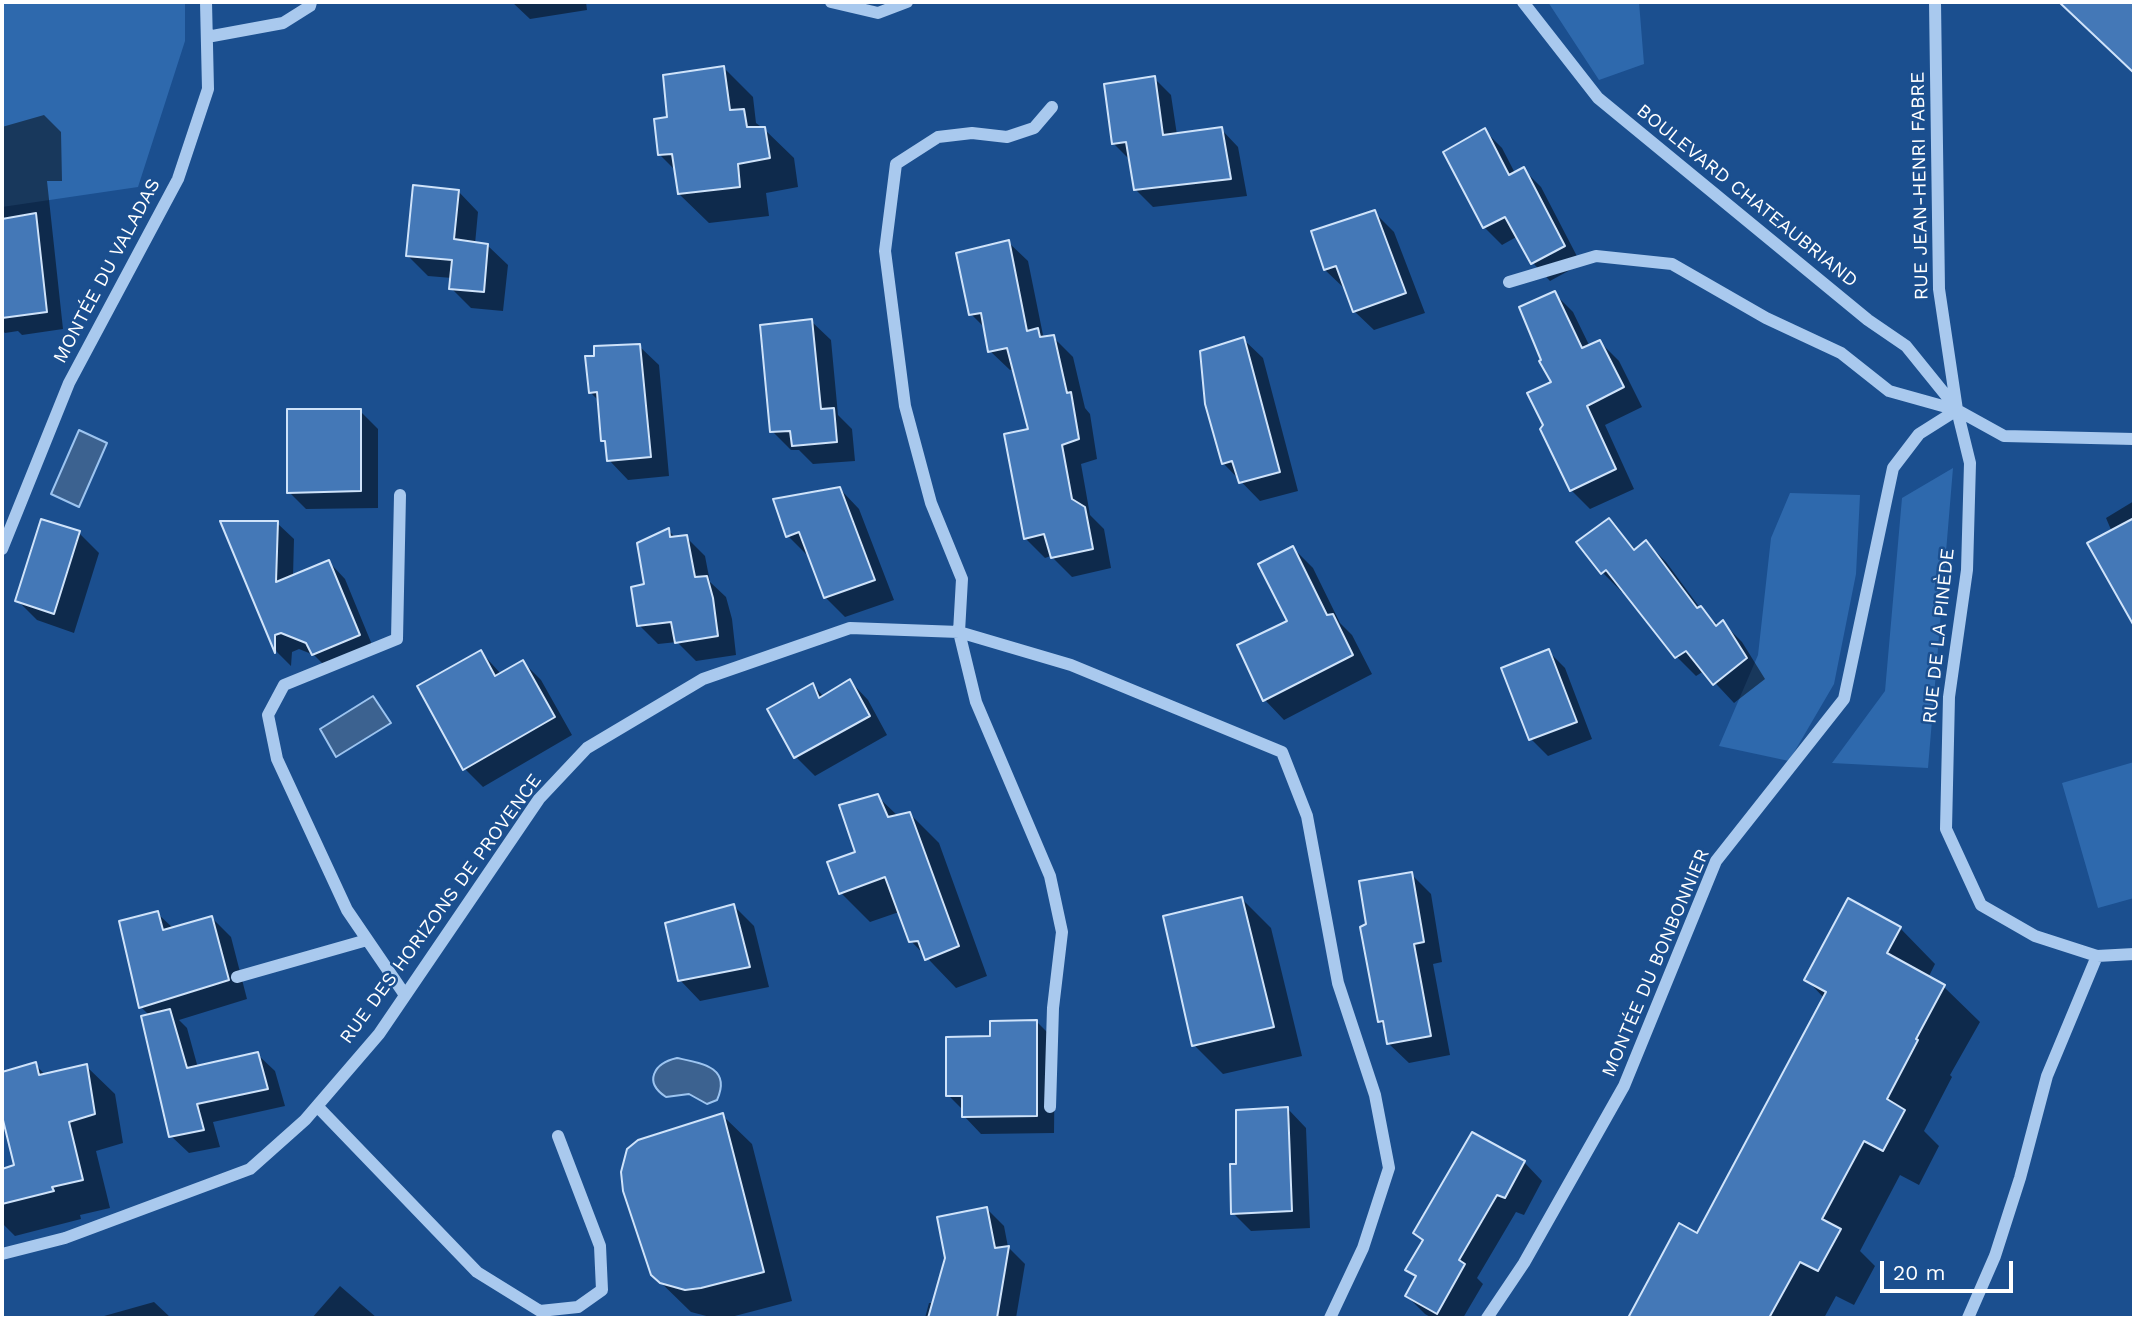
<!DOCTYPE html>
<meta charset="utf-8">
<style>
body{margin:0}
#map{position:relative;width:2136px;height:1320px;overflow:hidden;background:#1b4f8f;font-family:"Work Sans",sans-serif}
canvas{display:block}
.frame{position:absolute;inset:0;border:4px solid #fff;pointer-events:none}
.scale{position:absolute;left:1880px;top:1261px;width:133px;height:32px;box-sizing:border-box;border:4px solid #fff;border-top:0;padding-left:9px;font-size:21px;line-height:24px;white-space:nowrap;color:#fff;-webkit-text-stroke:5px #1b4f8f;paint-order:stroke}
</style>
<div id="map">
<canvas width="2136" height="1320"></canvas>
<div class="frame"></div>
<div class="scale">20 m</div>
</div>
<script>
const ctx = document.querySelector('canvas').getContext('2d');
ctx.lineJoin = 'round';
function fillPath(path, color) { ctx.fillStyle = color; ctx.fill(path, 'evenodd'); }
function trace(path, color, width, dash) { ctx.strokeStyle = color; ctx.lineWidth = width; ctx.lineCap = dash ? 'butt' : 'round'; ctx.setLineDash(dash || []); ctx.stroke(path); }
function drawText(font, color, halo, rows, align = 'center') {
  ctx.font = font + ' "Work Sans",sans-serif'; ctx.lineWidth = 5; ctx.setLineDash([]); ctx.textBaseline = 'middle'; ctx.strokeStyle = halo; ctx.fillStyle = color; for (const [text, x, y, turn = 0] of rows) {
    ctx.save(); ctx.translate(x, y); ctx.rotate((+turn || 0) * Math.PI / 180); ctx.textAlign = isNaN(turn) ? turn : align; if (halo) ctx.strokeText(text, 0, 0); ctx.fillText(text, 0, 0); ctx.restore();
  }
}
const green = new Path2D(`
 M 2,2 L 185,2 L 185,41 L 138,187 L 2,207 Z
 M 1548,2 L 1639,2 L 1644,64 L 1599,80 Z
 M 1953,468 L 1928,768 L 1832,763 L 1885,691 L 1902,498 Z
 M 1790,493 L 1860,495 L 1856,574 L 1834,684 L 1789,761 L 1719,746 L 1758,655 L 1771,538 Z
 M 2134,762 L 2134,898 L 2098,908 L 2062,783 Z`);
const water = new Path2D(`
 M 79,430 L 107,443 L 79,507 L 51,494 Z
 M 373,696 L 391,723 L 336,757 L 320,729 Z
 M 677,1058 C 701,1063 732,1067 717,1100 L 707,1104 L 689,1094 L 666,1097 C 643,1082 654,1063 677,1058 Z`);
const shadow = new Path2D(`
 M 512,2 L 586,2 L 587,10 L 530,19 Z
 M 2060,2 L 2134,2 L 2134,72 Z
 M 724,68 L 753,97 L 756,123 L 764,129 L 794,158 L 798,187 L 766,193 L 769,216 L 709,223 L 679,194 L 676,171 L 660,155 L 669,119 Z
 M 1154,78 L 1171,95 L 1177,135 L 1221,129 L 1238,147 L 1247,196 L 1153,207 L 1136,190 L 1131,161 L 1113,143 Z
 M 44,115 L 61,132 L 62,181 L 47,181 L 63,329 L 22,335 L 18,331 L 5,333 L 2,330 L 2,127 Z
 M 1484,130 L 1502,148 L 1515,173 L 1523,169 L 1541,187 L 1581,264 L 1550,281 L 1533,263 L 1518,236 L 1502,245 L 1484,227 Z
 M 458,191 L 478,212 L 475,244 L 487,245 L 508,265 L 503,311 L 471,308 L 451,288 L 452,278 L 428,276 L 408,256 Z
 M 1374,212 L 1394,232 L 1425,313 L 1374,330 L 1354,311 L 1345,289 L 1325,270 L 1313,233 Z
 M 1008,242 L 1028,261 L 1043,335 L 1046,338 L 1053,337 L 1073,357 L 1085,408 L 1090,414 L 1097,459 L 1081,464 L 1090,515 L 1104,529 L 1111,568 L 1072,577 L 1051,556 L 1045,558 L 1025,538 L 1031,431 L 1015,369 L 1010,370 L 990,351 L 986,329 L 971,314 Z
 M 1554,293 L 1573,312 L 1590,347 L 1600,342 L 1619,361 L 1642,407 L 1605,425 L 1634,489 L 1590,509 L 1571,490 L 1553,383 Z
 M 811,321 L 831,340 L 838,415 L 852,429 L 855,461 L 813,464 L 799,450 L 791,450 L 772,431 Z
 M 1243,339 L 1263,358 L 1298,491 L 1260,501 L 1223,463 Z
 M 639,346 L 659,365 L 669,476 L 628,480 L 609,460 L 607,445 L 602,440 L 599,401 L 590,392 Z
 M 360,411 L 378,429 L 378,508 L 306,509 L 289,492 Z
 M 840,489 L 859,509 L 894,600 L 845,617 L 825,597 L 809,555 L 808,556 L 788,536 Z
 M 2134,501 L 2134,617 L 2127,610 L 2112,532 L 2106,518 Z
 M 1608,520 L 1636,550 L 1646,542 L 1666,562 L 1700,608 L 1719,626 L 1723,623 L 1742,642 L 1765,679 L 1734,703 L 1704,671 L 1696,676 L 1677,657 L 1625,590 L 1622,592 L 1602,572 Z
 M 222,522 L 277,523 L 294,539 L 293,577 L 329,562 L 345,579 L 375,652 L 330,671 L 314,655 L 299,649 L 292,652 L 291,666 L 277,652 Z
 M 668,530 L 676,538 L 686,537 L 705,556 L 710,582 L 726,597 L 732,619 L 736,655 L 696,661 L 677,642 L 658,644 L 639,625 L 646,585 Z
 M 79,533 L 99,553 L 74,633 L 37,620 L 17,600 Z
 M 1293,548 L 1313,568 L 1340,623 L 1352,635 L 1372,674 L 1284,720 L 1265,700 L 1289,621 Z
 M 1548,651 L 1565,668 L 1592,739 L 1548,756 L 1531,739 L 1503,669 Z
 M 481,652 L 501,674 L 523,662 L 541,680 L 572,735 L 483,787 L 465,769 L 420,687 Z
 M 850,681 L 868,700 L 887,735 L 815,776 L 796,757 L 769,710 L 813,685 L 824,697 Z
 M 877,796 L 898,816 L 910,814 L 939,843 L 987,976 L 956,988 L 911,941 L 899,912 L 870,922 L 841,893 Z
 M 1411,874 L 1431,894 L 1442,962 L 1433,964 L 1450,1055 L 1409,1063 L 1389,1044 L 1386,1028 L 1379,1021 L 1368,925 Z
 M 1242,899 L 1271,928 L 1302,1056 L 1223,1074 L 1194,1045 Z
 M 734,906 L 754,926 L 769,987 L 700,1001 L 680,980 Z
 M 157,913 L 174,929 L 212,918 L 231,937 L 247,999 L 179,1020 L 187,1028 L 198,1068 L 257,1054 L 275,1071 L 285,1106 L 213,1122 L 220,1147 L 189,1153 L 171,1136 L 150,1016 L 141,1007 Z
 M 1900,928 L 1935,964 L 1928,978 L 1944,987 L 1980,1022 L 1950,1075 L 1952,1077 L 1924,1131 L 1939,1146 L 1919,1185 L 1900,1175 L 1860,1251 L 1875,1266 L 1854,1305 L 1836,1296 L 1824,1318 L 1630,1318 L 1680,1225 L 1697,1236 L 1824,998 L 1806,979 Z
 M 1037,1022 L 1055,1040 L 1054,1133 L 981,1134 L 964,1116 L 964,1111 L 948,1095 L 992,1038 Z
 M 35,1064 L 46,1076 L 86,1066 L 115,1094 L 123,1143 L 96,1151 L 110,1208 L 80,1215 L 81,1219 L 15,1236 L 2,1223 L 2,1171 L 16,1166 L 2,1109 L 2,1073 Z
 M 1288,1109 L 1306,1128 L 1310,1228 L 1251,1231 L 1233,1213 L 1238,1165 Z
 M 722,1115 L 752,1144 L 792,1301 L 731,1317 L 714,1318 L 691,1312 L 652,1274 Z
 M 1524,1162 L 1542,1181 L 1524,1215 L 1516,1212 L 1477,1278 L 1483,1284 L 1463,1318 L 1432,1318 L 1425,1314 L 1407,1296 L 1417,1279 L 1408,1270 L 1424,1242 L 1415,1233 Z
 M 987,1209 L 1004,1226 L 1008,1247 L 1025,1264 L 1016,1318 L 925,1318 L 929,1303 L 934,1303 Z
 M 340,1286 L 377,1318 L 312,1318 Z
 M 154,1302 L 171,1318 L 97,1318 Z`);
const building = new Path2D(`
 M 2059,2 L 2134,2 L 2134,73 Z
 M 724,66 L 730,110 L 744,109 L 747,127 L 765,127 L 770,158 L 738,164 L 740,187 L 678,194 L 672,154 L 658,155 L 654,119 L 667,117 L 663,75 Z
 M 1155,76 L 1163,135 L 1222,127 L 1231,179 L 1134,190 L 1126,142 L 1112,144 L 1104,84 Z
 M 1485,128 L 1509,175 L 1524,167 L 1565,246 L 1531,264 L 1505,217 L 1483,228 L 1443,152 Z
 M 413,185 L 459,190 L 454,239 L 488,244 L 484,292 L 449,289 L 452,260 L 406,256 Z
 M 1375,210 L 1406,293 L 1353,312 L 1336,266 L 1324,270 L 1311,231 Z
 M 36,213 L 47,312 L 2,318 L 2,219 Z
 M 1009,240 L 1027,331 L 1038,328 L 1040,337 L 1054,335 L 1067,393 L 1071,392 L 1079,439 L 1062,445 L 1072,499 L 1085,507 L 1093,549 L 1051,558 L 1044,534 L 1024,539 L 1004,434 L 1028,429 L 1007,348 L 988,352 L 981,313 L 969,315 L 956,253 Z
 M 1555,291 L 1582,348 L 1600,340 L 1624,387 L 1587,406 L 1616,469 L 1570,491 L 1540,429 L 1543,425 L 1527,393 L 1551,382 L 1539,361 L 1541,360 L 1519,307 Z
 M 812,319 L 821,409 L 834,408 L 837,442 L 792,446 L 790,431 L 770,432 L 760,325 Z
 M 1244,337 L 1280,472 L 1239,483 L 1232,461 L 1222,464 L 1205,404 L 1200,351 Z
 M 640,344 L 651,457 L 607,461 L 605,441 L 601,441 L 597,392 L 589,393 L 585,356 L 594,356 L 594,346 Z
 M 287,409 L 361,409 L 361,491 L 287,493 Z
 M 840,487 L 875,580 L 824,598 L 799,532 L 786,537 L 773,499 Z
 M 1609,518 L 1634,550 L 1646,540 L 1697,608 L 1701,606 L 1716,626 L 1723,620 L 1747,658 L 1713,685 L 1686,651 L 1675,658 L 1606,570 L 1601,574 L 1576,542 Z
 M 2134,518 L 2134,626 L 2087,543 Z
 M 41,519 L 80,531 L 54,614 L 15,601 Z
 M 220,521 L 278,521 L 276,582 L 329,560 L 360,635 L 312,655 L 306,643 L 281,633 L 275,635 L 275,653 Z
 M 669,528 L 670,537 L 687,535 L 695,577 L 707,576 L 713,598 L 718,636 L 675,643 L 671,622 L 637,626 L 631,587 L 644,584 L 637,543 Z
 M 1293,546 L 1327,615 L 1333,614 L 1353,655 L 1263,701 L 1237,645 L 1287,621 L 1258,564 Z
 M 1549,649 L 1577,722 L 1529,740 L 1501,668 Z
 M 481,650 L 495,676 L 523,660 L 555,717 L 463,770 L 417,686 Z
 M 850,679 L 870,716 L 794,758 L 767,709 L 813,683 L 819,698 Z
 M 878,794 L 888,817 L 910,812 L 959,946 L 925,960 L 918,941 L 909,942 L 885,877 L 839,894 L 827,862 L 855,852 L 839,805 Z
 M 1412,872 L 1424,942 L 1414,944 L 1431,1036 L 1387,1044 L 1383,1021 L 1378,1022 L 1360,927 L 1366,924 L 1359,881 Z
 M 1242,897 L 1274,1027 L 1192,1046 L 1163,916 Z
 M 1848,898 L 1901,927 L 1887,953 L 1945,985 L 1916,1039 L 1918,1040 L 1887,1099 L 1905,1110 L 1883,1151 L 1864,1141 L 1822,1219 L 1841,1229 L 1818,1271 L 1800,1262 L 1769,1318 L 1628,1318 L 1679,1223 L 1697,1233 L 1826,992 L 1804,980 Z
 M 734,904 L 750,967 L 678,981 L 665,923 Z
 M 158,911 L 163,930 L 212,916 L 229,980 L 139,1008 L 119,921 Z
 M 170,1009 L 187,1068 L 258,1052 L 268,1089 L 197,1104 L 204,1130 L 169,1137 L 141,1016 Z
 M 1037,1020 L 1037,1116 L 962,1117 L 962,1096 L 946,1096 L 946,1037 L 990,1036 L 990,1021 Z
 M 36,1062 L 39,1075 L 87,1064 L 95,1114 L 69,1122 L 83,1180 L 52,1187 L 54,1191 L 2,1204 L 2,1169 L 14,1165 L 2,1116 L 2,1072 Z
 M 1288,1107 L 1292,1211 L 1231,1214 L 1230,1164 L 1236,1164 L 1236,1110 Z
 M 723,1113 L 764,1272 L 701,1288 L 685,1290 L 660,1283 L 651,1275 L 623,1191 L 621,1172 L 627,1149 L 638,1140 Z
 M 1472,1132 L 1525,1161 L 1505,1198 L 1497,1195 L 1459,1260 L 1465,1264 L 1437,1314 L 1405,1296 L 1416,1276 L 1405,1270 L 1423,1240 L 1413,1233 Z
 M 987,1207 L 995,1248 L 1009,1246 L 997,1318 L 928,1318 L 945,1258 L 937,1217 Z`);
const minor = new Path2D(`
 M 831,2 L 878,13 L 907,2
 M 1523,2 L 1598,98 L 1868,320 L 1906,346 L 1957,409
 M 1935,2 L 1939,289 L 1957,410 L 1970,463 L 1967,570 L 1949,697 L 1946,829 L 1981,905 L 2035,936 L 2097,956 L 2134,954
 M 207,37 L 283,23 L 310,6 L 311,2
 M 1509,282 L 1596,256 L 1672,264 L 1766,318 L 1841,353 L 1889,391 L 1957,410 L 2004,436 L 2134,439
 M 400,495 L 397,639 L 284,685 L 268,715 L 277,759 L 347,910 L 405,995
 M 2,549 L 69,383 L 178,179 L 208,89 L 206,2
 M 237,977 L 367,940
 M 317,1106 L 477,1272 L 540,1311 L 578,1307 L 602,1290 L 600,1246 L 558,1136
 M 1050,1107 L 1053,1008 L 1062,932 L 1050,876 L 976,702 L 959,632 L 962,579 L 931,503 L 905,406 L 885,251 L 896,164 L 938,137 L 972,133 L 1007,137 L 1034,128 L 1052,107
 M 2,1254 L 65,1238 L 250,1169 L 305,1120 L 379,1034 L 539,799 L 587,748 L 703,679 L 850,628 L 959,632 L 1071,665 L 1282,752 L 1307,816 L 1338,983 L 1375,1095 L 1389,1168 L 1363,1248 L 1330,1318
 M 1487,1318 L 1524,1263 L 1624,1086 L 1716,861 L 1844,699 L 1893,468 L 1919,434 L 1957,410
 M 1968,1318 L 1995,1256 L 2020,1178 L 2047,1076 L 2097,956`);
const streetNames = [
 ["RUE JEAN-HENRI FABRE",1920,186,-91],
 ["BOULEVARD CHATEAUBRIAND",1747,196,39],
 ["MONTÉE DU VALADAS",107,271,-62],
 ["RUE DE LA PINÈDE",1939,636,-84],
 ["RUE DES HORIZONS DE PROVENCE",441,909,-54],
 ["MONTÉE DU BONBONNIER",1656,963,-67]
];
fillPath(green, '#2e69ad');
fillPath(water, '#3c6290');
trace(water, '#9cc4f0', 2);
fillPath(shadow, '#0007');
fillPath(building, '#4478b7');
trace(building, '#cfe3fa', 2);
trace(minor, '#a9c9ee', 12);
drawText('19px', '#fff', '#1b4f8f', streetNames);
</script>
